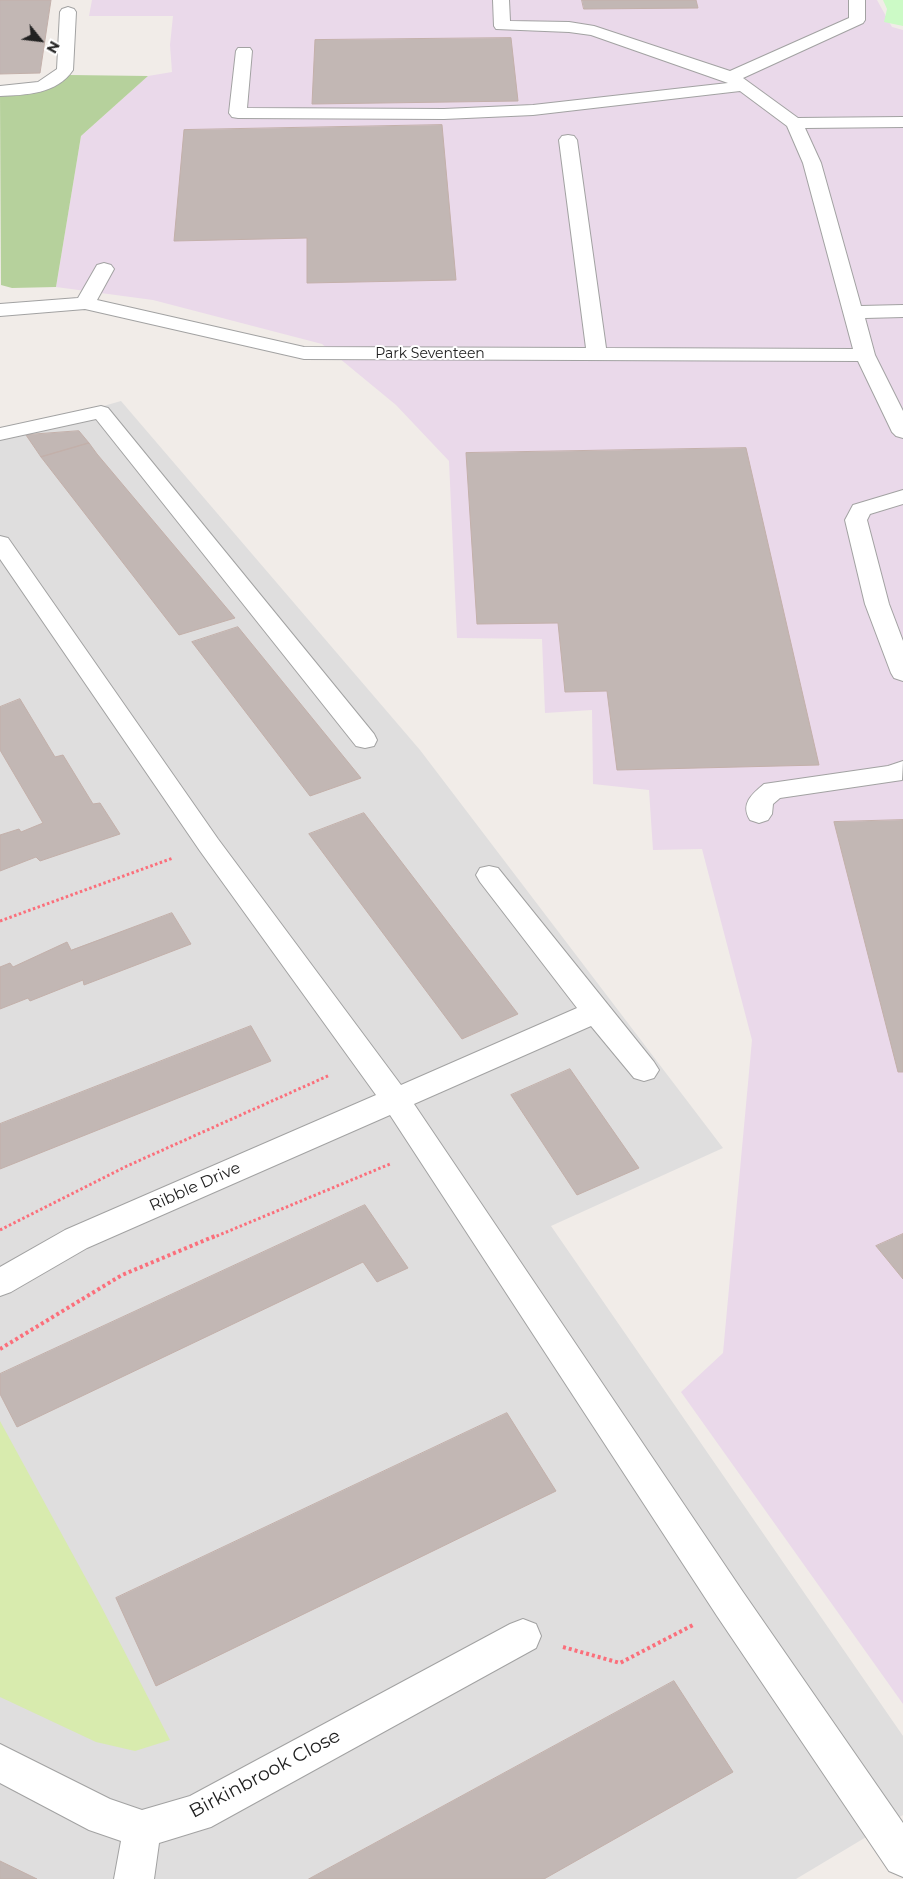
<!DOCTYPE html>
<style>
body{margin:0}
#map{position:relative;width:903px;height:1879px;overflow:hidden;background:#f1ece8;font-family:Montserrat,sans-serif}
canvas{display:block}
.north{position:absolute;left:15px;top:15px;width:50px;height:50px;-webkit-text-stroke:4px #fff;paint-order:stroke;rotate:119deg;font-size:14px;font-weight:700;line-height:20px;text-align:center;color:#212121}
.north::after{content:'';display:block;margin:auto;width:18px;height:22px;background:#212121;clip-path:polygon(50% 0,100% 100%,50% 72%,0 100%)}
</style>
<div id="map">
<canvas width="903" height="1879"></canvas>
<div class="north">N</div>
</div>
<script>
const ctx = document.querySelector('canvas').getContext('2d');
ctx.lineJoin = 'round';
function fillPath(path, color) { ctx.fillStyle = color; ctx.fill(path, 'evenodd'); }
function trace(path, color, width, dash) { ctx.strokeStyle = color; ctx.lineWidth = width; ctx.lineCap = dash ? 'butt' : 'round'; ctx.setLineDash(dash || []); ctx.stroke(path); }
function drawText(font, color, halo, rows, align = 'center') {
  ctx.font = font + ' Montserrat,sans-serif'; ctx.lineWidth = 4; ctx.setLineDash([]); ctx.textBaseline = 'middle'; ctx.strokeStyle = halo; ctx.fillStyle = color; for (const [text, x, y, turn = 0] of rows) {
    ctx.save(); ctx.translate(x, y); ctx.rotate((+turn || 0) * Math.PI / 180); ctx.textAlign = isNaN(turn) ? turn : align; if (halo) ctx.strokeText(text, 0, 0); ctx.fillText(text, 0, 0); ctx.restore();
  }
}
const residential = new Path2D(`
 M 121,401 L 420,750 L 723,1148 L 551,1226 L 903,1736 L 903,1815 L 796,1879 L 0,1879 L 0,439 L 6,434 Z`);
const industrial = new Path2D(`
 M 92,0 L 877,0 L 892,27 L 903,30 L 903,1704 L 681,1392 L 723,1353 L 752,1040 L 702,849 L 653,850 L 649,790 L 593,784 L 592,710 L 545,713 L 542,639 L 457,638 L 449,461 L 396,405 L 322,344 L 153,300 L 56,287 L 81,136 L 148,76 L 172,72 L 170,45 L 173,16 L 89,16 Z`);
const grass = new Path2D(`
 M 0,1421 L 101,1606 L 170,1740 L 135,1751 L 96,1742 L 0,1697 Z`);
const forest = new Path2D(`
 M 70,75 L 148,76 L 81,136 L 56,287 L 12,288 L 1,285 L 0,95 L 56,84 Z`);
const park = new Path2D(`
 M 883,0 L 903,0 L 903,26 L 884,22 L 887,9 Z`);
const building = new Path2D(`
 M 0,0 L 51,0 L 40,73 L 0,74 Z
 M 582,0 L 696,0 L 698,8 L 584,9 Z
 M 511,38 L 518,101 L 312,104 L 315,40 Z
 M 442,125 L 456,280 L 307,283 L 307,238 L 174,241 L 184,130 Z
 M 79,431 L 89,443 L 41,457 L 26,435 Z
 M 89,443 L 97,454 L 235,618 L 179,635 L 41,457 Z
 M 746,448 L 819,765 L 617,770 L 607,691 L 565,692 L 558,623 L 477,624 L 466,453 Z
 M 238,627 L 361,778 L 310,796 L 192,642 Z
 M 20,699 L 55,757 L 63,755 L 93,804 L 100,803 L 120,834 L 40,861 L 36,857 L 0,871 L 0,835 L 19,829 L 21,832 L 43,823 L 0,750 L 0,707 Z
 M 364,813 L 518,1014 L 462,1039 L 309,834 Z
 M 903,820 L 903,1072 L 898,1072 L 834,822 Z
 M 172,913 L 191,944 L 84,985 L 83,980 L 30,1001 L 28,998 L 0,1009 L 0,967 L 10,963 L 13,967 L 67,942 L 71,950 Z
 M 251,1026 L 271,1061 L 0,1169 L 0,1124 Z
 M 570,1069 L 639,1168 L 577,1195 L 511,1095 Z
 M 365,1205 L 408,1268 L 377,1282 L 363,1262 L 17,1427 L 0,1394 L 0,1374 Z
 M 903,1234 L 903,1279 L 876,1246 Z
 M 507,1413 L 556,1491 L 156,1686 L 116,1598 Z
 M 674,1681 L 733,1772 L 544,1879 L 309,1879 Z
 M 0,1861 L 37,1879 L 0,1879 Z`);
const pathFar1 = new Path2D(`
 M 0,921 L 173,858
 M 0,1230 L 127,1166 L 330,1075
 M 212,1238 L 390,1164`);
const path = new Path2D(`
 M 0,1349 L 122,1275 L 215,1236
 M 563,1647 L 620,1663 L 693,1625`);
const minor = new Path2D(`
 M 493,0 L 509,0 L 510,21 L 569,22 L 594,26 L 730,71 L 849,18 L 849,0 L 865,0 L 865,20 L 863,23 L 743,78 L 798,118 L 903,117 L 903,127 L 805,128 L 821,163 L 861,306 L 903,305 L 903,317 L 865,318 L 875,355 L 903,411 L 903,438 L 896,436 L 892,432 L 858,361 L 304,359 L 85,309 L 0,316 L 0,304 L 78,298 L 97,265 L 104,263 L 111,265 L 114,269 L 97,300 L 304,347 L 586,348 L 559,140 L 562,136 L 568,135 L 574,136 L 577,140 L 606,348 L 853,349 L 803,163 L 787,126 L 740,91 L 533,115 L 444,119 L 238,118 L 232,117 L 229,113 L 236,51 L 238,48 L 250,48 L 252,51 L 247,108 L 444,109 L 533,105 L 728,83 L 591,35 L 569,32 L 496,29 L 494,26 Z
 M 68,7 L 74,9 L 76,12 L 73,70 C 57,94 26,95 0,96 L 0,86 L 38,82 L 57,69 L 60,12 L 62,9 Z
 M 101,406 L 108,408 L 374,734 L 377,740 L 374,746 L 365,748 L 356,746 L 96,419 L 0,440 L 0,428 Z
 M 903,490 L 903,504 L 870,514 L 867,520 L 889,604 L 903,641 L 903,681 L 894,678 L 891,673 L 865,604 L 845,520 L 853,505 Z
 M 0,536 L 8,538 L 218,839 L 401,1085 L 577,1008 L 480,882 L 476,875 L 480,868 L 489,866 L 498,868 L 654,1062 L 659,1070 L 654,1078 L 644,1081 L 634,1078 L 591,1026 L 414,1104 L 743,1592 L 903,1823 L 903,1877 L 889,1871 L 717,1616 L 390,1115 L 87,1248 L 11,1292 L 0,1296 L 0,1267 L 65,1230 L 376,1095 L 200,851 L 0,559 Z
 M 903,761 L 902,780 L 780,798 L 773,804 L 772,814 L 768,820 L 759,823 L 750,820 C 740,804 752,794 764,784 L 888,766 Z
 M 523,1619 L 536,1624 L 541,1636 L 536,1648 L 211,1827 L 159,1843 L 154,1879 L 114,1879 L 121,1841 L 89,1830 L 0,1783 L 0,1744 L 110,1799 L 142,1810 L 190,1796 L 510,1624 Z`);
const farStreetnames = [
 ["Park Seventeen",430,354]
];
const streetNames = [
 ["Ribble Drive",195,1187,-24]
];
const nearStreetnames = [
 ["Birkinbrook Close",265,1774,-28]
];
fillPath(residential, '#dfdede');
fillPath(industrial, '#ead9ea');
fillPath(grass, '#d8ebae');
fillPath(forest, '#b6d19c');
fillPath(park, '#ccfac6');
fillPath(building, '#c2b7b4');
trace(building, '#c3b0aa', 1);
trace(minor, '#a2a2a2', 2);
trace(pathFar1, '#fb6f7b', 3, [2.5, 2.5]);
trace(path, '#fb6f7b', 4, [3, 3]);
fillPath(minor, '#fff');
drawText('14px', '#212121', '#fff', farStreetnames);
drawText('16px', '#212121', '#fff', streetNames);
drawText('19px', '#212121', '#fff', nearStreetnames);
</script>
